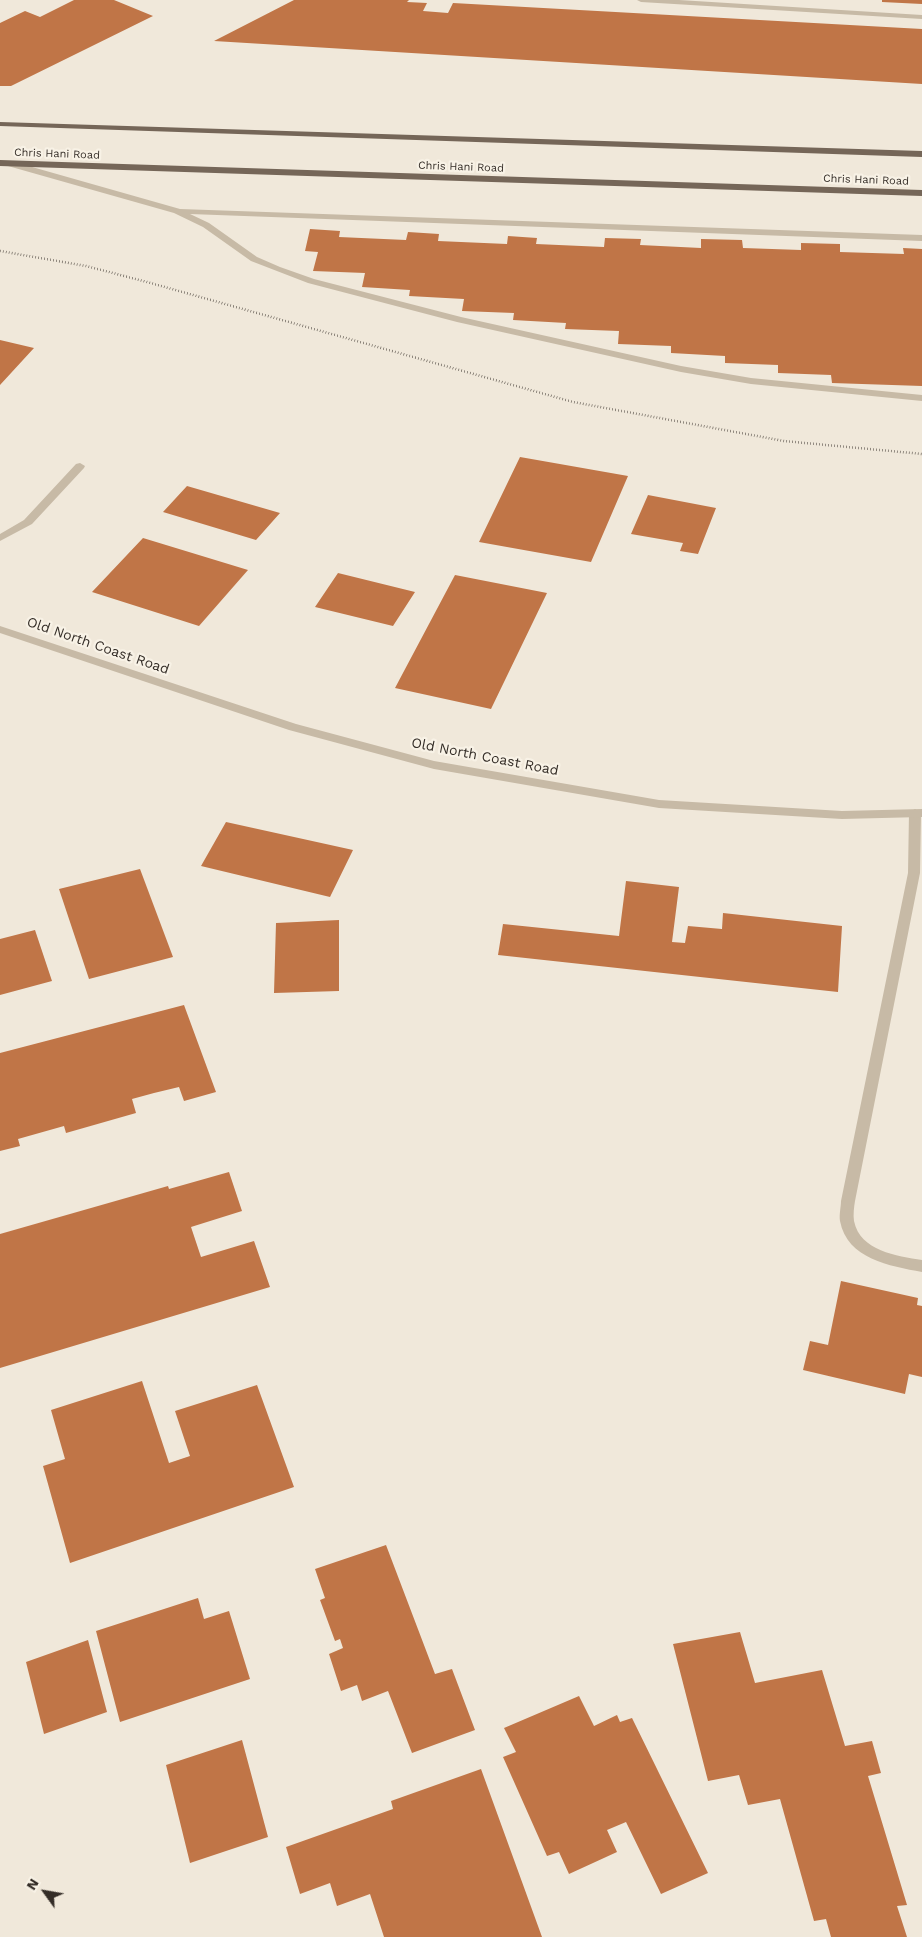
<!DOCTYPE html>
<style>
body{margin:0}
#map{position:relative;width:922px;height:1937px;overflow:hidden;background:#f0e8da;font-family:"Work Sans",sans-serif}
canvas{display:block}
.north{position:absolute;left:20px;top:1867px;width:50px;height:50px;-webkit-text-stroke:4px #f8f2e6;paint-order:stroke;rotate:302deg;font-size:14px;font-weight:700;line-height:20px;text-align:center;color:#342d27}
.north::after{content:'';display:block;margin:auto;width:18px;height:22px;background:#342d27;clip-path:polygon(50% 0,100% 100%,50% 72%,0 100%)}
</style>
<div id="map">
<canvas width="922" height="1937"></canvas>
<div class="north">N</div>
</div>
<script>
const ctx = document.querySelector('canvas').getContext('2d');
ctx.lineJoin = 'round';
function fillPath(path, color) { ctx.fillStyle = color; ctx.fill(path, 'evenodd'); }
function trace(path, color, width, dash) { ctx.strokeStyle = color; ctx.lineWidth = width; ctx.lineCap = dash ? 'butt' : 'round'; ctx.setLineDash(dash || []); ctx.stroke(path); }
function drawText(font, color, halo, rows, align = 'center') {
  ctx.font = font + ' "Work Sans",sans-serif'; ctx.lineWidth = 4.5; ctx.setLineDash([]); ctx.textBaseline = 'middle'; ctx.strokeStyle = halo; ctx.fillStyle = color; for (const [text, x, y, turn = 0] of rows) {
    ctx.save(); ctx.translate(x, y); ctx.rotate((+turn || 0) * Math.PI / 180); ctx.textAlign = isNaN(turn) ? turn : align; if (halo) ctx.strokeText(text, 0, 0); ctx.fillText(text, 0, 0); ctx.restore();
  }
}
const building = new Path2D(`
 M 74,0 L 114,0 L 153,16 L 11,86 L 0,86 L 0,23 L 25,11 L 40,17 Z
 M 294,0 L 409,0 L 407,2 L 427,3 L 423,11 L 448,13 L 453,3 L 922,29 L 922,84 L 214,41 Z
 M 882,0 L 922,0 L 922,4 L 882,2 Z
 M 310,229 L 340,231 L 339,237 L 406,240 L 408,232 L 439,234 L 438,241 L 507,244 L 508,236 L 537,238 L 536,244 L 604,247 L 605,238 L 641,239 L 640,245 L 701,248 L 701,239 L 742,240 L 743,248 L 801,250 L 801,243 L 840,244 L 840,252 L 904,254 L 903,248 L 922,249 L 922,386 L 832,383 L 831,375 L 778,373 L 778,365 L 725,363 L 725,356 L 671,353 L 671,346 L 618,344 L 619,331 L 565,329 L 566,323 L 513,320 L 514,313 L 462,311 L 464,299 L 409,296 L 410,290 L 362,287 L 365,273 L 313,271 L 318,252 L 305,251 Z
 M 0,340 L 34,348 L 0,385 Z
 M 520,457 L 628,476 L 591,562 L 479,542 Z
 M 187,486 L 280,513 L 256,540 L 163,512 Z
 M 648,495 L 716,508 L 698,554 L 680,551 L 683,543 L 631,534 Z
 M 143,538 L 248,570 L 199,626 L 92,592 Z
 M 338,573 L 415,592 L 393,626 L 315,607 Z
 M 455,575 L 547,593 L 491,709 L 395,688 Z
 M 226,822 L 353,850 L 330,897 L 201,866 Z
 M 140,869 L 173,957 L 89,979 L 59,889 Z
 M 626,881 L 679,887 L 672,942 L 685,943 L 688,926 L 722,929 L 723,913 L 842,926 L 838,992 L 498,955 L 503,924 L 619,936 Z
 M 339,920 L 339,991 L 274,993 L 276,923 Z
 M 35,930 L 52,981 L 0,995 L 0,939 Z
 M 184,1005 L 216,1092 L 184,1101 L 179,1087 L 154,1093 L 132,1099 L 136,1113 L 66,1133 L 64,1126 L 18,1139 L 20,1146 L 0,1151 L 0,1053 Z
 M 229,1172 L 242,1211 L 191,1227 L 201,1257 L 254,1241 L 270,1287 L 0,1368 L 0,1234 L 168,1186 L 169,1189 Z
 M 841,1281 L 918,1298 L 917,1305 L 922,1306 L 922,1377 L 909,1374 L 905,1394 L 803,1370 L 810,1341 L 828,1345 Z
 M 142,1381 L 169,1463 L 190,1456 L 175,1411 L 257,1385 L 294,1487 L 70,1563 L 43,1466 L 65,1459 L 51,1410 Z
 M 386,1545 L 435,1674 L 452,1669 L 475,1730 L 412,1753 L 388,1691 L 362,1701 L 357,1685 L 341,1691 L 329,1654 L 343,1648 L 340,1639 L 335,1641 L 320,1600 L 325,1598 L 315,1569 Z
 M 198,1598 L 204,1619 L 229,1611 L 250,1679 L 120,1722 L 96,1631 Z
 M 740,1632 L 755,1683 L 822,1670 L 845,1746 L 872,1741 L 881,1773 L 868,1776 L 907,1905 L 897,1906 L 907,1937 L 831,1937 L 826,1919 L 814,1921 L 780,1799 L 748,1805 L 739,1775 L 708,1781 L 673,1644 Z
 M 88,1640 L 107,1712 L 44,1734 L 26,1662 Z
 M 579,1696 L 594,1726 L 617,1715 L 620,1722 L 632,1718 L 708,1873 L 661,1894 L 626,1822 L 607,1830 L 617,1852 L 569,1874 L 559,1852 L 547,1856 L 503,1757 L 516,1752 L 504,1728 Z
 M 242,1740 L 268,1837 L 190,1863 L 166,1765 Z
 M 481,1769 L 542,1937 L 384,1937 L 370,1894 L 337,1906 L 330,1883 L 300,1894 L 286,1847 L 393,1809 L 391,1801 Z`);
const lane = new Path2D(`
 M 637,0 L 679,0 L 922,15 L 922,19 L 641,2 Z
 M 11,161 L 180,209 L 922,235 L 922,241 L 190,214 L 209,223 L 257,257 L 280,267 L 314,279 L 461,317 L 681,366 L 751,378 L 922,395 L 922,401 L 751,384 L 681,372 L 457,322 L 308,283 L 251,261 L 203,227 L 174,213 L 8,166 L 7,164 Z
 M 80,463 L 85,466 L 84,468 L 32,524 L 0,541 L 0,534 L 24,520 L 76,464 Z
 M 915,809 L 921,813 L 920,873 L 855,1201 C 854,1207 853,1215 854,1221 C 860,1251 897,1256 922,1260 L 922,1272 C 890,1266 847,1259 840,1221 C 839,1214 841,1207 841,1201 L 908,873 L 909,813 Z`);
const street = new Path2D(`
 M 0,626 L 296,724 L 434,761 L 659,800 L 842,811 L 922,809 L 922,817 L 842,819 L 659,808 L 434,769 L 289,730 L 0,633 Z`);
const primary = new Path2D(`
 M 0,122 L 922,151 L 922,157 L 0,126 Z
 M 0,160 L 922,190 L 922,196 L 0,166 Z`);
const rail = new Path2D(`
 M 0,251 L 86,266 L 147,282 L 573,402 L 784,441 L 922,454`);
const farStreetnames = [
 ["Chris Hani Road",57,154,2],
 ["Chris Hani Road",461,167,2],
 ["Chris Hani Road",866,180,2]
];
const streetNames = [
 ["Old North Coast Road",98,646,19],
 ["Old North Coast Road",485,757,11]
];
fillPath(building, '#c07547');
fillPath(lane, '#c7baa6');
fillPath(street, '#c7baa6');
fillPath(primary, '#756658');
trace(rail, '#342d27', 2.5, [0.5, 2.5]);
drawText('11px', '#342d27', '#f8f2e6', farStreetnames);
drawText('14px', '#342d27', '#f8f2e6', streetNames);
</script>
